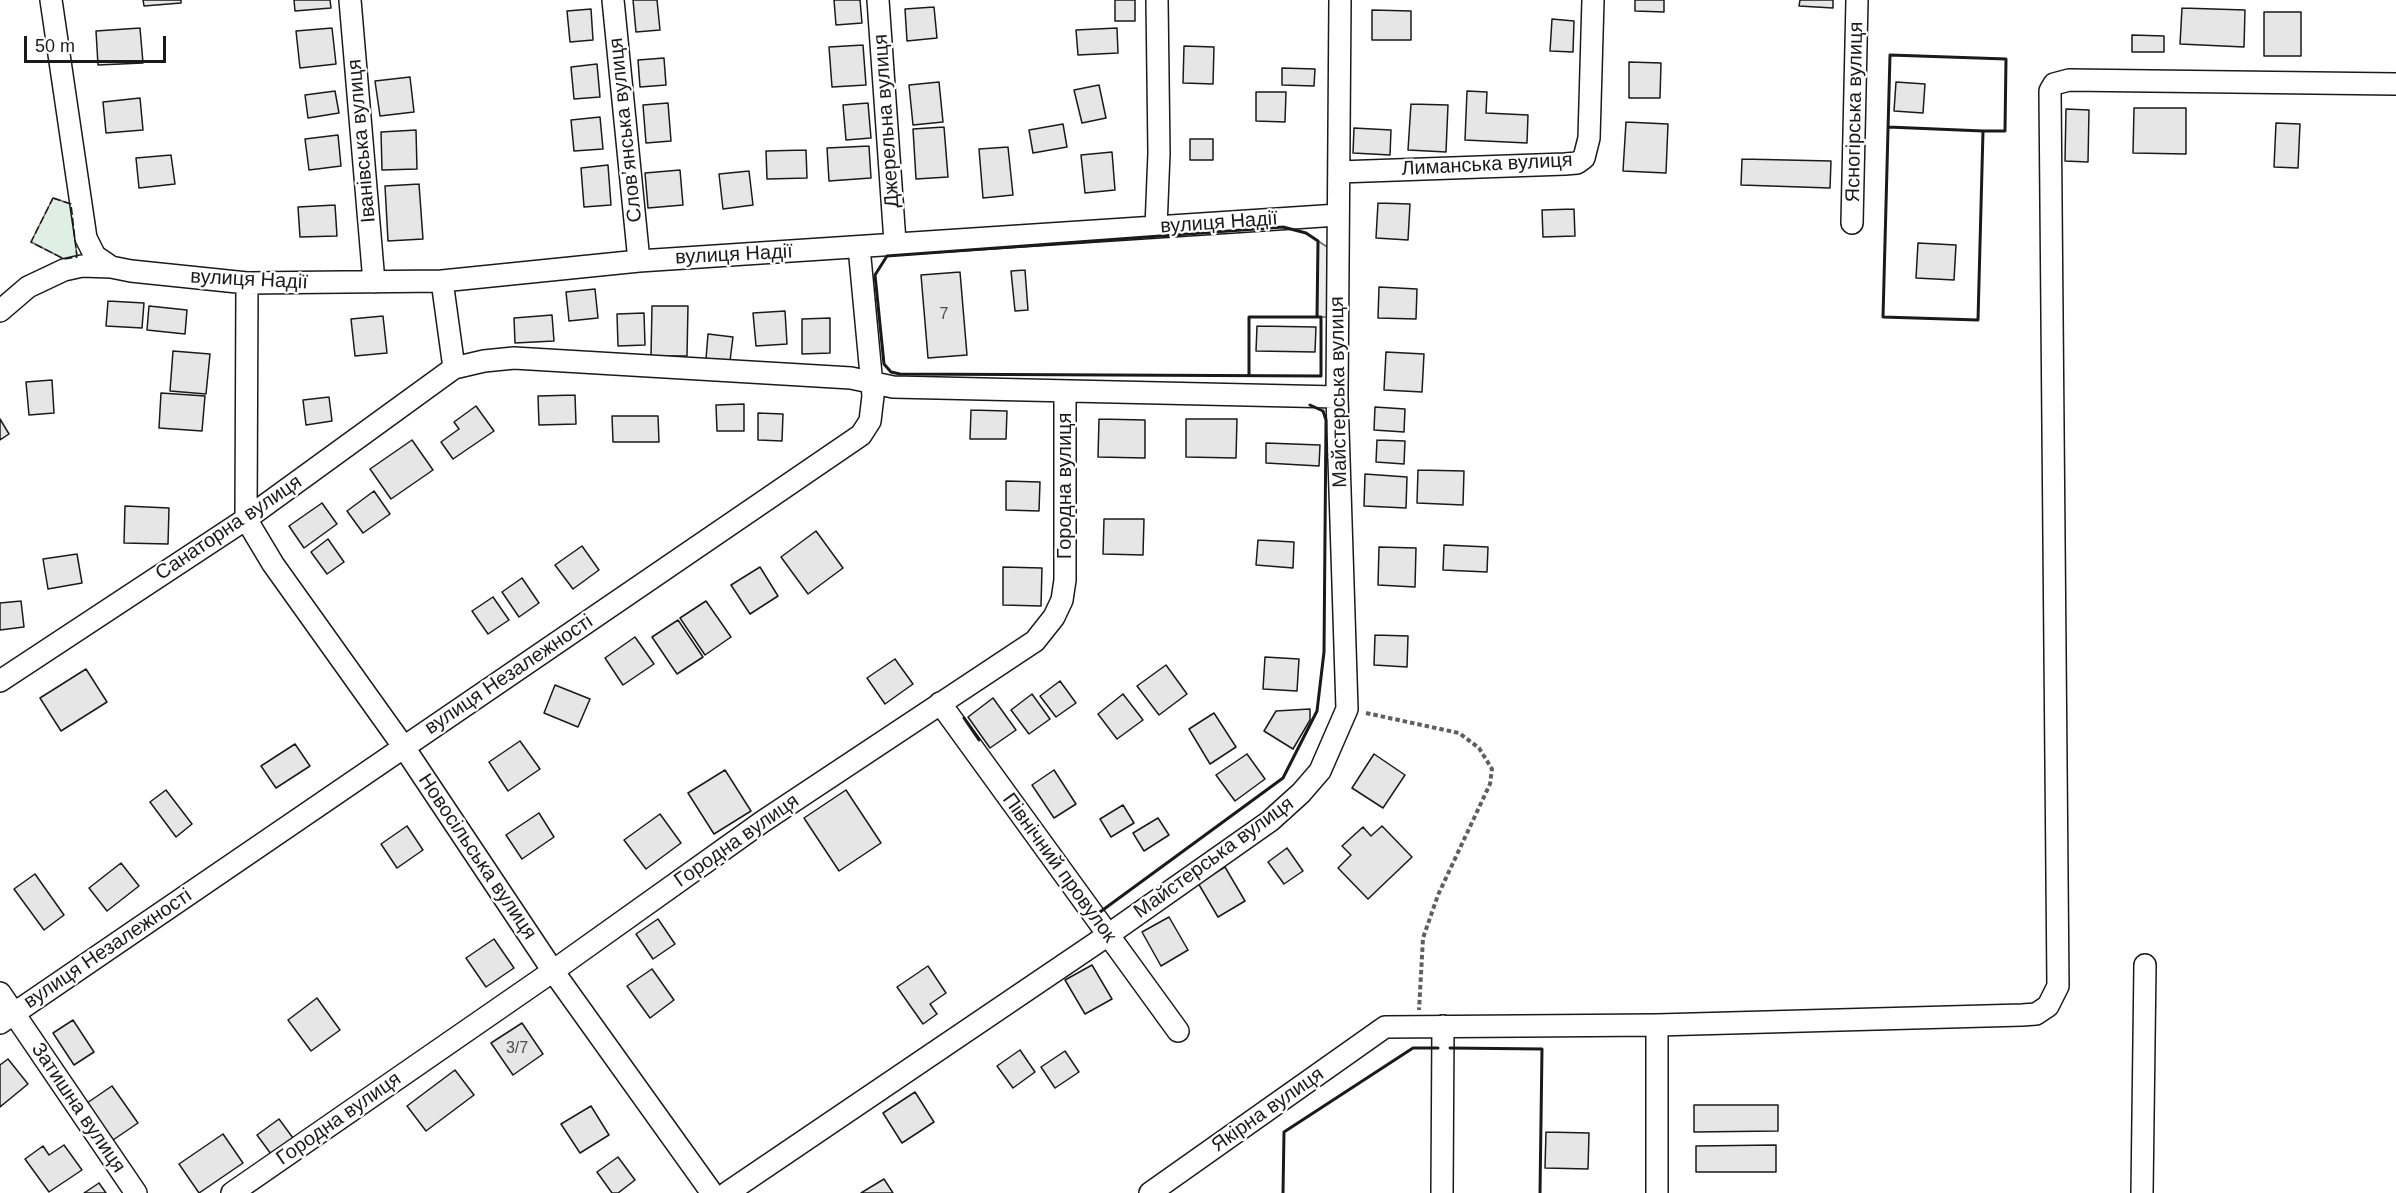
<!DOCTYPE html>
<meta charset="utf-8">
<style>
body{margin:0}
#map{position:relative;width:2396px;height:1193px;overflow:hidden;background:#fff;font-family:Arial,sans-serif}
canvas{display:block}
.scale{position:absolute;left:24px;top:36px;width:142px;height:27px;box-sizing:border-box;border:3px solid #1a1a1a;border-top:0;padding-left:8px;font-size:18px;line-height:21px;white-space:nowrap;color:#1a1a1a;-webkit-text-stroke:4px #fff;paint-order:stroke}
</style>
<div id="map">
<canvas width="2396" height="1193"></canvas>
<div class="scale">50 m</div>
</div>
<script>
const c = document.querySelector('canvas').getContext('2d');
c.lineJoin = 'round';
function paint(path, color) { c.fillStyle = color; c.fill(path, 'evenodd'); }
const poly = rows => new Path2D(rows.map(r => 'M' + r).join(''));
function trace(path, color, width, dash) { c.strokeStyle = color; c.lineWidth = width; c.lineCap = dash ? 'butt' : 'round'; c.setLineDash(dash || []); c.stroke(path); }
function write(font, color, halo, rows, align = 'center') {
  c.font = font + ' Arial,sans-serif'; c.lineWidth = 4.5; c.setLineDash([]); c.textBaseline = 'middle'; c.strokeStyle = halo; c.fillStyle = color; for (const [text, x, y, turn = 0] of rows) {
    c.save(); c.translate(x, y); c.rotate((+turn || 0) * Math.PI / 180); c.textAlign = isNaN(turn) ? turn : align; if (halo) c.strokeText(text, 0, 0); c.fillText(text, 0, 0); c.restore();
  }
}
const green = poly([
 [53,198,71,204,77,257,64,259,31,242,53,198]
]);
paint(green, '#e0efe3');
trace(green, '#6a6a6a', 1.5);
const parking = poly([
 [1318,241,1332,250,1331,317,1317,317,1318,241]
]);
paint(parking, '#ededed');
trace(parking, '#6a6a6a', 1.5);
const building = poly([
 [143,0,181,0,181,3,144,6,143,0],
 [294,0,330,0,331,8,295,11,294,0],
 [633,0,657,0,660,30,636,32,633,0],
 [834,0,860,0,862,23,836,25,834,0],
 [1115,0,1135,0,1135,21,1115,21,1115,0],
 [1635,0,1664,0,1664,12,1635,11,1635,0],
 [1800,0,1833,0,1833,8,1799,6,1800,0],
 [934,7,937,38,907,41,905,9,934,7],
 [2182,8,2245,10,2244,47,2180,44,2182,8],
 [591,9,593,40,570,42,567,11,591,9],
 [1372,10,1411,11,1411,40,1372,40,1372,10],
 [2264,12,2301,12,2301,56,2264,56,2264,12],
 [1552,19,1574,21,1573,52,1550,51,1552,19],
 [140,28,143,63,98,65,96,31,140,28],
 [332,28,336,64,300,68,296,31,332,28],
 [1117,28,1118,53,1078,55,1076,30,1117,28],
 [2132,35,2164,36,2164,52,2132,52,2132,35],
 [863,45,866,85,832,87,829,47,863,45],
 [1184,46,1214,47,1213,84,1183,83,1184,46],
 [664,58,666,85,640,87,638,60,664,58],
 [1629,62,1661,63,1660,98,1629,98,1629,62],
 [597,64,600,97,574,99,571,67,597,64],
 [1282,68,1315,69,1314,86,1282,85,1282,68],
 [410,77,414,112,380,116,375,81,410,77],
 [939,82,943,122,913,125,909,85,939,82],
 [1896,82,1925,84,1923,113,1894,111,1896,82],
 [1099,85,1106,118,1082,123,1074,90,1099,85],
 [335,91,339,113,308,118,305,95,335,91],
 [1467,91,1487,92,1486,113,1528,115,1527,143,1465,140,1467,91],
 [1256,92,1286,92,1285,122,1256,121,1256,92],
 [140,98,143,130,106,133,103,102,140,98],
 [668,103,671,141,646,143,643,105,668,103],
 [868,103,871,138,846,140,843,105,868,103],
 [1411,104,1448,105,1446,152,1408,150,1411,104],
 [2134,108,2186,108,2186,154,2133,153,2134,108],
 [2066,109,2089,110,2088,162,2065,161,2066,109],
 [600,117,603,149,574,151,571,120,600,117],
 [1626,122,1668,124,1666,173,1623,171,1626,122],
 [2276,123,2300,124,2298,168,2274,167,2276,123],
 [1063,124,1067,147,1033,153,1029,130,1063,124],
 [944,127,948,177,916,179,913,129,944,127],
 [1354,128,1391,130,1390,155,1353,153,1354,128],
 [416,130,417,169,382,170,381,132,416,130],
 [338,135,341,166,309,170,305,139,338,135],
 [1190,139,1213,139,1213,160,1190,160,1190,139],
 [869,146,871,178,829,181,827,148,869,146],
 [1008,147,1013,195,983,198,979,149,1008,147],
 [806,150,807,178,767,179,766,151,806,150],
 [1112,152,1115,190,1085,193,1081,155,1112,152],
 [171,155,175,184,139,188,136,158,171,155],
 [1742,159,1831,161,1830,188,1741,185,1742,159],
 [608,165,611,205,584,207,581,168,608,165],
 [680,170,683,205,648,208,645,173,680,170],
 [749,171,753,205,723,209,719,174,749,171],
 [419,184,423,239,388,241,385,186,419,184],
 [1378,203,1410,204,1408,240,1376,238,1378,203],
 [335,205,337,236,300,237,298,207,335,205],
 [1574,209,1575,236,1543,237,1542,210,1574,209],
 [1918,243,1956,245,1954,280,1916,278,1918,243],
 [1025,270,1028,310,1015,311,1011,271,1025,270],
 [960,272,967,355,928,358,921,275,960,272],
 [1379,287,1417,289,1416,319,1378,318,1379,287],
 [595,289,598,318,569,321,566,292,595,289],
 [108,301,144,303,142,328,106,326,108,301],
 [149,306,187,310,185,334,147,330,149,306],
 [652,306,688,306,687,356,651,356,652,306],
 [785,311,787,344,756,346,753,313,785,311],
 [644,313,645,345,618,346,617,314,644,313],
 [552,315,554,341,515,343,514,318,552,315],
 [383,316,387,353,355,356,351,319,383,316],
 [830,318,830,353,802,354,802,319,830,318],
 [1257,326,1316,327,1315,352,1256,351,1257,326],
 [708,334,733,337,730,361,706,359,708,334],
 [173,351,210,354,206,394,170,391,173,351],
 [1386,352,1424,354,1422,392,1384,390,1386,352],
 [52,380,54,413,29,415,26,382,52,380],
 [161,393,205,396,202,431,159,428,161,393],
 [575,395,576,424,539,425,538,396,575,395],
 [329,397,332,421,306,425,303,400,329,397],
 [744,404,744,431,717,431,716,405,744,404],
 [476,406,494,431,453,459,441,442,459,429,454,422,476,406],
 [1375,407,1405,409,1404,432,1374,430,1375,407],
 [971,410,1007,411,1006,439,970,439,971,410],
 [758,413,783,414,782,441,758,440,758,413],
 [612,416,658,416,659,442,613,442,612,416],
 [0,419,9,434,0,440,0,419],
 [1099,419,1145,420,1145,458,1098,457,1099,419],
 [1186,419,1237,419,1236,458,1186,457,1186,419],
 [412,440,433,470,391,499,370,469,412,440],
 [1377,440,1405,441,1404,464,1376,462,1377,440],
 [1266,443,1320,445,1319,466,1266,463,1266,443],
 [1418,470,1464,471,1463,505,1417,503,1418,470],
 [1365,474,1407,477,1406,508,1364,506,1365,474],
 [1006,481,1040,482,1039,511,1006,510,1006,481],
 [374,491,390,514,363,533,347,511,374,491],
 [322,503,337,524,304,548,289,526,322,503],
 [125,506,169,508,168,544,124,543,125,506],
 [1104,519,1144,519,1143,555,1103,554,1104,519],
 [816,531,843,568,808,594,781,557,816,531],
 [328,539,344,562,327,574,311,552,328,539],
 [1258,540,1294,542,1293,568,1256,565,1258,540],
 [1444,545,1488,547,1487,572,1443,570,1444,545],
 [582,546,599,570,573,589,555,565,582,546],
 [1379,547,1416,548,1415,587,1378,585,1379,547],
 [77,554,82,583,48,589,43,559,77,554],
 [760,567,778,596,750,614,731,585,760,567],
 [1003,567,1042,568,1041,606,1003,605,1003,567],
 [522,578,539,603,519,617,502,592,522,578],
 [493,597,509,620,488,634,472,611,493,597],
 [21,601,24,627,0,630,0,603,21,601],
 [706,601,731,637,705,655,680,618,706,601],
 [678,620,703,657,677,674,652,637,678,620],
 [1375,635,1408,636,1407,667,1374,665,1375,635],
 [635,637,654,664,623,685,605,658,635,637],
 [1265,657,1299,659,1297,691,1263,689,1265,657],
 [895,659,913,684,885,704,867,678,895,659],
 [1166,665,1187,694,1159,715,1137,686,1166,665],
 [86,669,107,702,61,731,40,698,86,669],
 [1060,681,1076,703,1056,717,1040,696,1060,681],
 [555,685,590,699,578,727,544,713,555,685],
 [1032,694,1050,719,1029,734,1011,710,1032,694],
 [1123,694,1143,720,1117,739,1098,714,1123,694],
 [993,698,1016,730,990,748,968,717,993,698],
 [1310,709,1310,720,1293,749,1264,731,1276,711,1310,709],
 [1214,713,1236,747,1210,764,1189,729,1214,713],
 [520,741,540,769,508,791,489,762,520,741],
 [295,744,310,766,276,788,261,766,295,744],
 [1247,754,1265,779,1235,801,1216,775,1247,754],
 [1374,754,1405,775,1383,808,1352,788,1374,754],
 [725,770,751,811,714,834,688,793,725,770],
 [1054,770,1076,804,1054,818,1032,785,1054,770],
 [166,790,192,824,176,837,150,802,166,790],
 [846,790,881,843,839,871,804,818,846,790],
 [1123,805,1134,823,1111,837,1100,819,1123,805],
 [539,813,554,837,522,859,506,835,539,813],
 [660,814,681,843,646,869,624,840,660,814],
 [1158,818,1169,835,1144,851,1133,833,1158,818],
 [407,826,423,850,397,868,381,844,407,826],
 [1382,826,1412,857,1368,899,1338,868,1351,855,1342,846,1363,827,1371,836,1382,826],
 [1287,848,1303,871,1284,884,1268,862,1287,848],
 [121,863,139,886,107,911,89,888,121,863],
 [1225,867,1245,901,1218,917,1198,883,1225,867],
 [35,874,64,915,44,930,14,889,35,874],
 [1169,917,1188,950,1161,966,1142,932,1169,917],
 [658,919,675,944,653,959,636,934,658,919],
 [494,939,514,968,486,987,466,958,494,939],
 [1092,965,1112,999,1085,1014,1065,980,1092,965],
 [928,966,946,993,930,1004,937,1014,923,1024,897,987,928,966],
 [652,969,674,1000,650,1018,627,986,652,969],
 [317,998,340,1030,311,1051,288,1020,317,998],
 [73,1020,94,1052,74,1065,53,1033,73,1020],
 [522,1023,543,1054,513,1075,491,1043,522,1023],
 [1020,1050,1035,1072,1013,1088,997,1066,1020,1050],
 [1065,1051,1079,1072,1055,1088,1041,1067,1065,1051],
 [8,1059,28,1084,0,1107,0,1065,8,1059],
 [455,1070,474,1095,426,1131,407,1106,455,1070],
 [112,1086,138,1123,113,1140,87,1103,112,1086],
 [915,1092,934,1122,902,1143,883,1113,915,1092],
 [1694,1105,1778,1105,1778,1131,1694,1132,1694,1105],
 [591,1106,609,1135,580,1153,561,1124,591,1106],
 [279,1119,293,1138,271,1154,257,1135,279,1119],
 [1546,1132,1589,1133,1588,1169,1545,1168,1546,1132],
 [223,1134,243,1163,199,1193,179,1164,223,1134],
 [64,1145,82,1170,49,1192,25,1159,43,1146,49,1155,64,1145],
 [1776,1145,1776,1172,1696,1172,1696,1146,1776,1145],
 [618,1157,635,1180,618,1193,612,1193,597,1172,618,1157],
 [884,1179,893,1193,861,1193,884,1179],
 [99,1183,106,1193,84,1193,99,1183]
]);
paint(building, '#e6e6e6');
trace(building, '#1a1a1a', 1.5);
const minor = poly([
 [51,0,86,238,95,256,111,267,131,271,247,283,442,281,639,261,1338,215],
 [350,0,374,282],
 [613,0,639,261],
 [878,0,895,242],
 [1339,172,1565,164,1577,163,1584,158,1589,138,1593,0],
 [1852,223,1857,0],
 [1156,227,1159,153,1157,0],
 [442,281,454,368],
 [247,283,246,519,273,564,403,746,553,971,712,1193],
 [0,311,28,287,64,270,82,266,111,267],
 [0,681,246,519,454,368,484,361,514,358,851,378,893,387,1337,397],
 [940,703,1178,1031],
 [0,993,136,1193],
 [0,1023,861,435,870,421,873,396,859,247],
 [1657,1025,1657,1193],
 [232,1193,553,971,762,822,1035,641,1054,617,1062,600,1065,580,1065,392],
 [727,1193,1108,935,1270,821,1301,793,1320,771,1347,709,1337,397,1340,0],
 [1150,1193,1385,1027,1657,1025,2022,1015,2036,1014,2048,1006,2058,986,2050,91,2054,84,2069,80,2396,84],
 [1442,1193,1443,1026],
 [2142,1193,2145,965]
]);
trace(minor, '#1a1a1a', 24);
trace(poly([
 [1366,713,1459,733,1479,748,1492,769,1490,784,1438,895,1423,938,1419,1010]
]), '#5f5f5f', 4, [4.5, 3]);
trace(minor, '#fff', 21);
trace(poly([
 [53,198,71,204,77,257,64,259,31,242,53,198]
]), '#1a1a1a', 1.5, [8, 3]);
trace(poly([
 [1890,55,2006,59,2005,131,1983,131,1978,320,1883,317,1890,55],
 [1888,127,1983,131],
 [1283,227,1306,233,1318,241,1317,317,1321,317,1321,376,900,374,891,372,884,364,875,275,887,256,1283,227],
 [1249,375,1249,317,1317,317],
 [964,718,979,740],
 [1100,912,1283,778,1317,711,1324,652,1326,420,1323,411,1310,405],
 [1450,1048,1542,1049,1540,1193],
 [1283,1193,1284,1132,1413,1048,1438,1048]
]), '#1a1a1a', 3);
write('16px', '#4d4d4d', null, [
 ["7",944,315],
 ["3/7",517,1049]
]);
write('20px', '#1a1a1a', '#fff', [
 ["Ясногірська вулиця",1855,112,-89],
 ["Джерельна вулиця",887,121,-94],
 ["Словʼянська вулиця",626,130,-96],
 ["Іванівська вулиця",362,141,-95],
 ["Лиманська вулиця",1487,165,-3],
 ["вулиця Надії",1219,223,-4],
 ["вулиця Надії",734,255,-3],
 ["вулиця Надії",249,280,3],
 ["Майстерська вулиця",1339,392,-91],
 ["Городна вулиця",1065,486,-90],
 ["Санаторна вулиця",229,528,-34],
 ["вулиця Незалежності",509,675,-34],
 ["Городна вулиця",737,841,-35],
 ["Новосільська вулиця",477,857,56],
 ["Майстерська вулиця",1214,858,-36],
 ["Північний провулок",1059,868,54],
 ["вулиця Незалежності",108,949,-34],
 ["Затишна вулиця",78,1108,56],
 ["Якірна вулиця",1268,1110,-35],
 ["Городна вулиця",339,1119,-35]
]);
</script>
